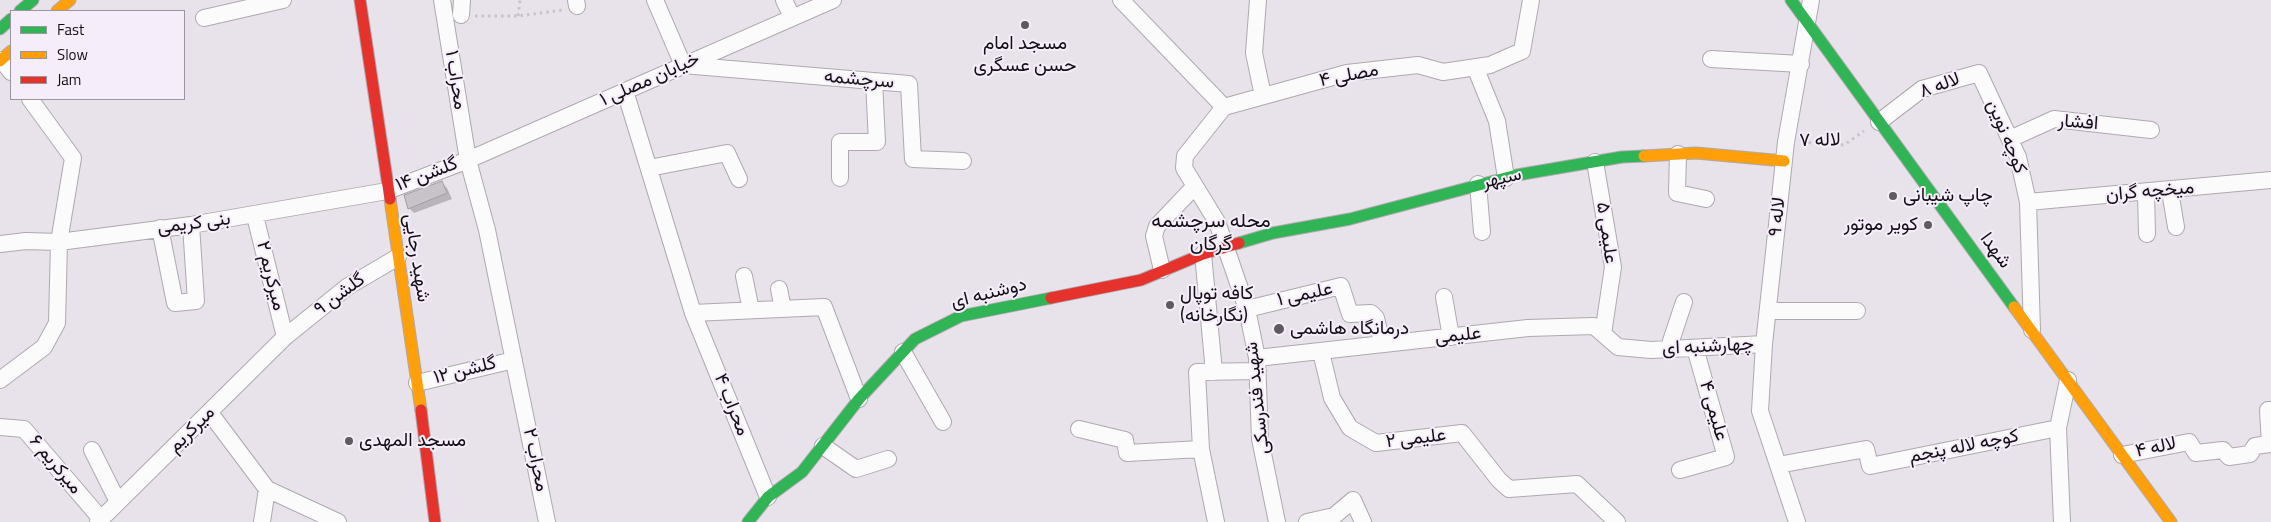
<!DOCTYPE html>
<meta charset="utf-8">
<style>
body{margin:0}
#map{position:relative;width:2271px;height:522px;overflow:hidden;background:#e8e2ea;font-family:"Titillium Web",sans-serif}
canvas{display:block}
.legend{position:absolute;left:10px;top:10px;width:175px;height:90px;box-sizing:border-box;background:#f6edfb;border:1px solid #9b959f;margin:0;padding:6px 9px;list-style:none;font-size:15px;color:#131015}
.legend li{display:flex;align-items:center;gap:10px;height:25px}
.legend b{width:25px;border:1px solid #9b959f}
</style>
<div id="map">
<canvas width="2271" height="522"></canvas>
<ul class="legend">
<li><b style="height:6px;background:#30b455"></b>Fast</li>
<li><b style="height:6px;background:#ff9f0a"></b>Slow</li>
<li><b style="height:6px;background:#e5322d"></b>Jam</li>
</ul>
</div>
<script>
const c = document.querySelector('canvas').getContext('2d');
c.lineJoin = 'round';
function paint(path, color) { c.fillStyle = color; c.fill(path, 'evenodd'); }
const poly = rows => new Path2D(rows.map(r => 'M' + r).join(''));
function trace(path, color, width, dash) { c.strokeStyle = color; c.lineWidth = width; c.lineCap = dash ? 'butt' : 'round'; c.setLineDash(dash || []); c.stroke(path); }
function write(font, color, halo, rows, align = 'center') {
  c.font = font + ' "Titillium Web",Vazirmatn,sans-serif'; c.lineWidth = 4; c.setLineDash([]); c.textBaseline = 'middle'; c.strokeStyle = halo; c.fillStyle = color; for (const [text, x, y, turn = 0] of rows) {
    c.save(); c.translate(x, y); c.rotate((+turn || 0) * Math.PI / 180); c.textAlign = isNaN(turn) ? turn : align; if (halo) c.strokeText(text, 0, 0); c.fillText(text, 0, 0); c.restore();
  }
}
paint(poly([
 [441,182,447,188,452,199,414,213,409,208]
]), '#0003');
const building = poly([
 [442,181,447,193,408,209,404,195,442,181]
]);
paint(building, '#c8c3c9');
trace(building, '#a19da3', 1);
const street = poly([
 [442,0,468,160,487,230,547,522],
 [576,0,577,6],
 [655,0,683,65,909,84,913,159,963,161],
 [784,0,792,17],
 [1121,0,1224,107],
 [1258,0,1254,53,1263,96],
 [461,15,462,0],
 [204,18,283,0],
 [1711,59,1801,64],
 [2,60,11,72],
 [1475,67,1497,121,1506,178],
 [625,91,693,313,768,497],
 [1224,107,1185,156,1184,168,1217,222,1247,309,1257,358,1260,439,1277,522],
 [1224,107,1347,73,1418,65,1443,72,1490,65,1522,51,1531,0],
 [1879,122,1922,89,1979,73,2018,157,2028,202,2032,330],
 [2010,139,2054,119,2151,130],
 [1678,154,1677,193,1706,199],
 [1595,162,1613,267,1603,334],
 [649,168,727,153,739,179],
 [840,178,840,142,877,142,874,81],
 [1478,184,1482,232],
 [2170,191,2176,227],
 [2146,193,2147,234],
 [2028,202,2271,180],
 [255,216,285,337],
 [160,228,175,303,196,301,191,225],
 [0,244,26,241,59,242,191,225,387,191,468,160,833,0],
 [1203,254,1214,372],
 [1162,270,1154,236,1157,226,1195,186],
 [744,276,751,310],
 [779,289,783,309],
 [1444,297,1451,337],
 [1247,309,1341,286,1350,314,1371,313,1376,318,1382,343],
 [1768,311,1857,311],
 [693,313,824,307,859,399],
 [1668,350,1684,302],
 [903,352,943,422],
 [1321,352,1332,398,1350,428,1376,443,1462,433,1499,480,1509,489,1577,484,1617,522],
 [1257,358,1528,328,1594,326,1618,347,1651,350,1764,344],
 [0,380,44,347,57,323,59,242,73,158,30,99],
 [417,383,514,360],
 [210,413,267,489,338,522],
 [0,427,24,429,101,519],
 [1079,429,1125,440,1127,453,1201,449],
 [823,446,856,469,888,459],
 [92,450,118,502],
 [2122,455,2189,442,2196,453,2223,450,2229,457,2250,454,2255,446,2270,444,2268,410,2271,410],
 [1778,465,1866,449,1870,466,2058,428],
 [1680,470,1726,457,1695,348],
 [98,522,285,337,347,287,398,257],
 [262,522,267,489],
 [1216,522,1201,449,1197,372,1258,371],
 [1307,522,1334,516,1353,500,1363,522],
 [1797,522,1760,411,1764,344,1786,142,1811,0],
 [2062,522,2058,428,2068,380]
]);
const fast = poly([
 [1791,0,2014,307],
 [20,11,33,0],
 [0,29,11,19],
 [1239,243,1273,233,1350,219,1517,175,1622,157,1644,156],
 [748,522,768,497,802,472,859,399,915,339,961,316,1051,298]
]);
const slow = poly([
 [57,11,70,0],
 [0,61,11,51],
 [1644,156,1696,153,1784,161],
 [390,199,421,410],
 [2014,307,2171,522]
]);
const jam = poly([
 [360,0,390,199],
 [1051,298,1141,280,1203,254,1239,243],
 [421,410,435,522]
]);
trace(street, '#aea9b0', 18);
trace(fast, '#aea9b0', 13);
trace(slow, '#aea9b0', 13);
trace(jam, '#aea9b0', 13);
trace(poly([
 [475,16,518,16,563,10],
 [518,16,520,0],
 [1802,142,1844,145,1864,131]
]), '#c6c4c6', 3, [2.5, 4]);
trace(street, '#fcfbfc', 16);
trace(fast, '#30b455', 11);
trace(slow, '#ff9f0a', 11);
trace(jam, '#e5322d', 11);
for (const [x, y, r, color] of [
 [1025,25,5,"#5e5a60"],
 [1893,196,5,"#5e5a60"],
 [1928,225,5,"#5e5a60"],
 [1170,305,5,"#5e5a60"],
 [1279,329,6,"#5e5a60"],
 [349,441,5,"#5e5a60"]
]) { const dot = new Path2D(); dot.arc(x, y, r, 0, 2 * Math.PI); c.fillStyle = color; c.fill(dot); trace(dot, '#f6edfb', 2); }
write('19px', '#131015', '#f6edfb', [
 ["مسجد امام",1025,44,"center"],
 ["حسن عسگری",1025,66,"center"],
 ["چاپ شیبانی",1903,196],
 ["کویر موتور",1918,225,"right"],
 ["کافه توپال",1180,294],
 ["(نگارخانه)",1180,316],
 ["درمانگاه هاشمی",1290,329],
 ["مسجد المهدی",359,441]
], 'left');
write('19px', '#131015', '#f6edfb', [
 ["۴ مصلی",1349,76,-11],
 ["۱ محراب",455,80,81],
 ["خیابان مصلی ۱",650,80,-24],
 ["سرچشمه",859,80,5],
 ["۸ لاله",1940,86,-20],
 ["افشار",2078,123,4],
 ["کوچه نوین",2006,137,68],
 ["۷ لاله",1820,141,-1],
 ["گلشن ۱۴",427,175,-21],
 ["سپهر",1502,179,-13],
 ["میخچه گران",2150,192,-5],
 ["۹ لاله",1778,217,-84],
 ["بنی کریمی",194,224,-7],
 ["۵ علیمی",1606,233,82],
 ["شهدا",1995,251,54],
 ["شهید رجایی",416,258,81],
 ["۲ میرکریم",270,276,76],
 ["دوشنبه ای",989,294,-14],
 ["۹ گلشن",340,295,-36],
 ["۱ علیمی",1305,295,-12],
 ["علیمی",1458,336,-6],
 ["چهارشنبه ای",1708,347,-3],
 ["۱۲ گلشن",465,371,-14],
 ["شهید فندرسکی",1258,398,-96],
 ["۴ محراب",731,405,68],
 ["۴ علیمی",1713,411,74],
 ["میرکریم",192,430,-45],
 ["۲ علیمی",1416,439,-7],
 ["کوچه لاله پنجم",1964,447,-11],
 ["لاله ۴",2156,448,-12],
 ["۲ محراب",535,460,78],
 ["میرکریم ۶",55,465,50]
]);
write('20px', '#131015', '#f6edfb', [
 ["محله سرچشمه",1211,222],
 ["گرگان",1211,245]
]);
</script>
